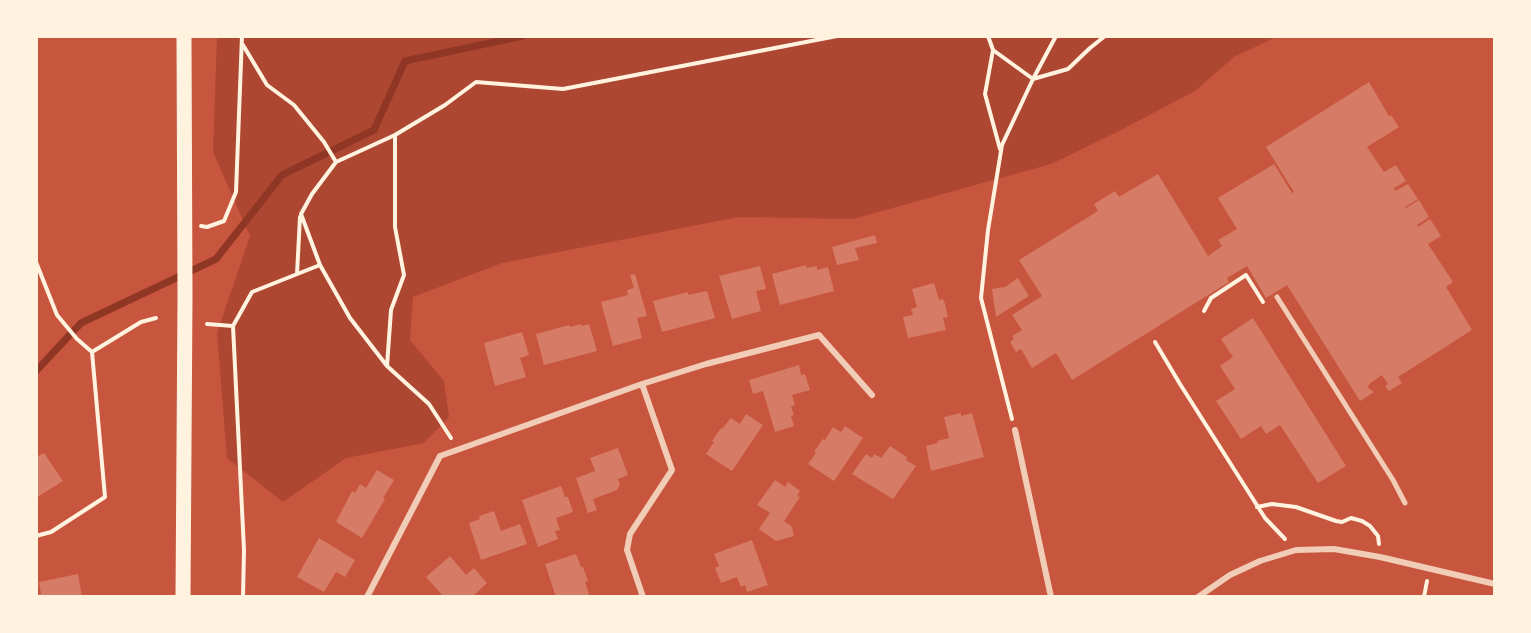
<!DOCTYPE html>
<style>
body{margin:0}
#map{position:relative;width:1531px;height:633px;overflow:hidden;background:#c8553d;font-family:Manrope,sans-serif}
canvas{display:block}
.frame{position:absolute;inset:0;border:38px solid #fff3e0;pointer-events:none}
</style>
<div id="map">
<canvas width="1531" height="633"></canvas>
<div class="frame"></div>
</div>
<script>
const c = document.querySelector('canvas').getContext('2d');
c.lineJoin = 'round';
function paint(path, color) { c.fillStyle = color; c.fill(path, 'evenodd'); }
const poly = rows => new Path2D(rows.map(r => 'M' + r).join(''));
function trace(path, color, width, dash) { c.strokeStyle = color; c.lineWidth = width; c.lineCap = dash ? 'butt' : 'round'; c.setLineDash(dash || []); c.stroke(path); }
paint(poly([
 [217,36,1278,36,1234,57,1195,91,1115,133,1051,164,853,219,739,217,502,263,413,297,410,340,444,381,449,417,424,443,346,458,283,502,227,458,217,333,250,236,213,152]
]), '#ae4732');
trace(poly([
 [36,371,81,323,216,259,282,175,374,130,405,61,523,36]
]), '#8f3625', 7);
paint(poly([
 [1369,82,1389,116,1391,115,1399,127,1367,147,1384,172,1396,165,1406,181,1394,188,1395,191,1408,184,1418,199,1405,207,1406,208,1419,200,1429,217,1417,225,1418,227,1430,219,1441,236,1428,244,1453,282,1446,287,1472,330,1398,377,1402,383,1389,391,1385,386,1388,384,1382,375,1369,384,1368,388,1374,392,1360,401,1287,285,1266,298,1247,266,1227,278,1229,282,1072,380,1056,353,1032,368,1021,349,1016,352,1010,342,1014,339,1012,336,1022,330,1012,315,1042,296,1019,260,1098,211,1094,204,1115,191,1119,197,1158,174,1208,256,1222,246,1218,240,1237,229,1218,198,1274,164,1292,193,1294,192,1266,147],
 [875,235,877,243,855,248,859,260,837,265,832,247],
 [806,265,806,268,817,266,817,270,828,267,834,291,780,305,772,274],
 [760,266,766,289,756,291,761,311,732,319,719,276],
 [635,274,647,316,637,318,642,338,613,346,601,302,628,295,627,290,634,288,630,275],
 [1018,278,1029,296,996,317,992,289,1005,287],
 [934,283,939,300,943,299,945,304,948,317,943,318,946,330,908,338,903,317,913,315,911,309,917,307,912,289],
 [707,291,715,318,662,332,653,301,688,292,688,295],
 [1253,318,1346,466,1318,483,1280,425,1266,434,1261,426,1241,439,1216,401,1235,389,1220,366,1233,357,1221,339],
 [581,324,581,326,589,324,597,351,544,365,536,334,569,325,570,327],
 [522,332,529,355,520,358,526,377,495,386,484,343],
 [799,365,801,375,805,374,810,390,792,395,795,405,791,407,794,415,791,416,794,426,775,432,763,391,753,394,749,380],
 [961,413,961,416,972,413,984,457,931,471,926,446,938,443,937,441,949,438,944,417],
 [746,414,763,425,732,471,706,454,714,442,712,441,721,428,722,429,731,418,740,424],
 [845,426,863,438,834,481,808,464,816,453,814,452,823,439,825,440,833,427,841,432],
 [890,446,907,457,906,460,916,466,893,499,852,474,866,454,872,458,874,454,881,458],
 [618,448,628,475,618,479,620,485,617,490,593,499,597,510,588,513,576,478,595,471,590,458],
 [44,453,63,481,36,498,36,456,38,456],
 [377,470,394,480,383,498,385,499,362,538,336,522,352,491,355,493,360,484,366,488],
 [775,480,785,487,788,482,800,491,797,496,800,497,784,521,792,527,794,536,776,541,759,529,770,513,757,505],
 [561,486,565,497,568,497,573,512,556,518,560,530,555,531,558,539,538,547,522,500],
 [494,511,501,531,520,524,527,544,481,560,469,523,480,519,479,516],
 [319,538,355,560,345,577,336,572,324,592,297,577],
 [752,540,768,585,747,592,745,585,741,587,737,577,721,583,715,568,719,566,714,554],
 [576,554,581,567,583,567,588,581,585,582,590,597,556,597,545,564],
 [450,556,466,575,474,568,487,583,472,597,444,597,426,577],
 [78,574,82,597,36,597,36,595,41,594,39,582]
]), '#d67c66');
trace(poly([
 [988,36,993,50,1033,79,1068,69,1090,48,1105,36],
 [243,45,267,85,294,105,324,142,336,162],
 [993,50,985,94,1000,149],
 [395,135,336,162,312,194,301,214,320,265,350,318,387,366,429,404,451,438],
 [201,226,207,227,224,221,236,192,242,36],
 [36,262,57,315,77,339,92,352],
 [297,274,300,217],
 [1204,311,1211,298,1246,275,1263,302],
 [207,324,233,326],
 [1155,342,1180,384,1265,518,1285,539],
 [387,366,391,310,404,275,395,227,395,135,445,105,476,82,563,89,837,36],
 [1012,419,981,298,988,230,1002,145,1033,79,1056,36],
 [1257,507,1272,504,1296,507,1336,521,1342,522,1351,518,1362,521,1370,526,1378,536,1379,544],
 [36,536,51,532,105,497,92,352,141,322,156,318],
 [243,597,244,550,233,326,252,292,320,265],
 [1424,597,1427,581]
]), '#fff3e0', 4);
trace(poly([
 [1277,297,1393,480,1405,503]
]), '#f1ccb7', 5);
trace(poly([
 [1015,430,1051,597],
 [367,597,440,456,642,384],
 [643,597,627,550,630,534,672,470,642,384,706,364,819,335,872,395],
 [1198,597,1230,575,1260,561,1296,550,1334,549,1380,557,1495,584]
]), '#f1ccb7', 6);
trace(poly([
 [183,597,185,297,184,36]
]), '#fff3e0', 15);
</script>
